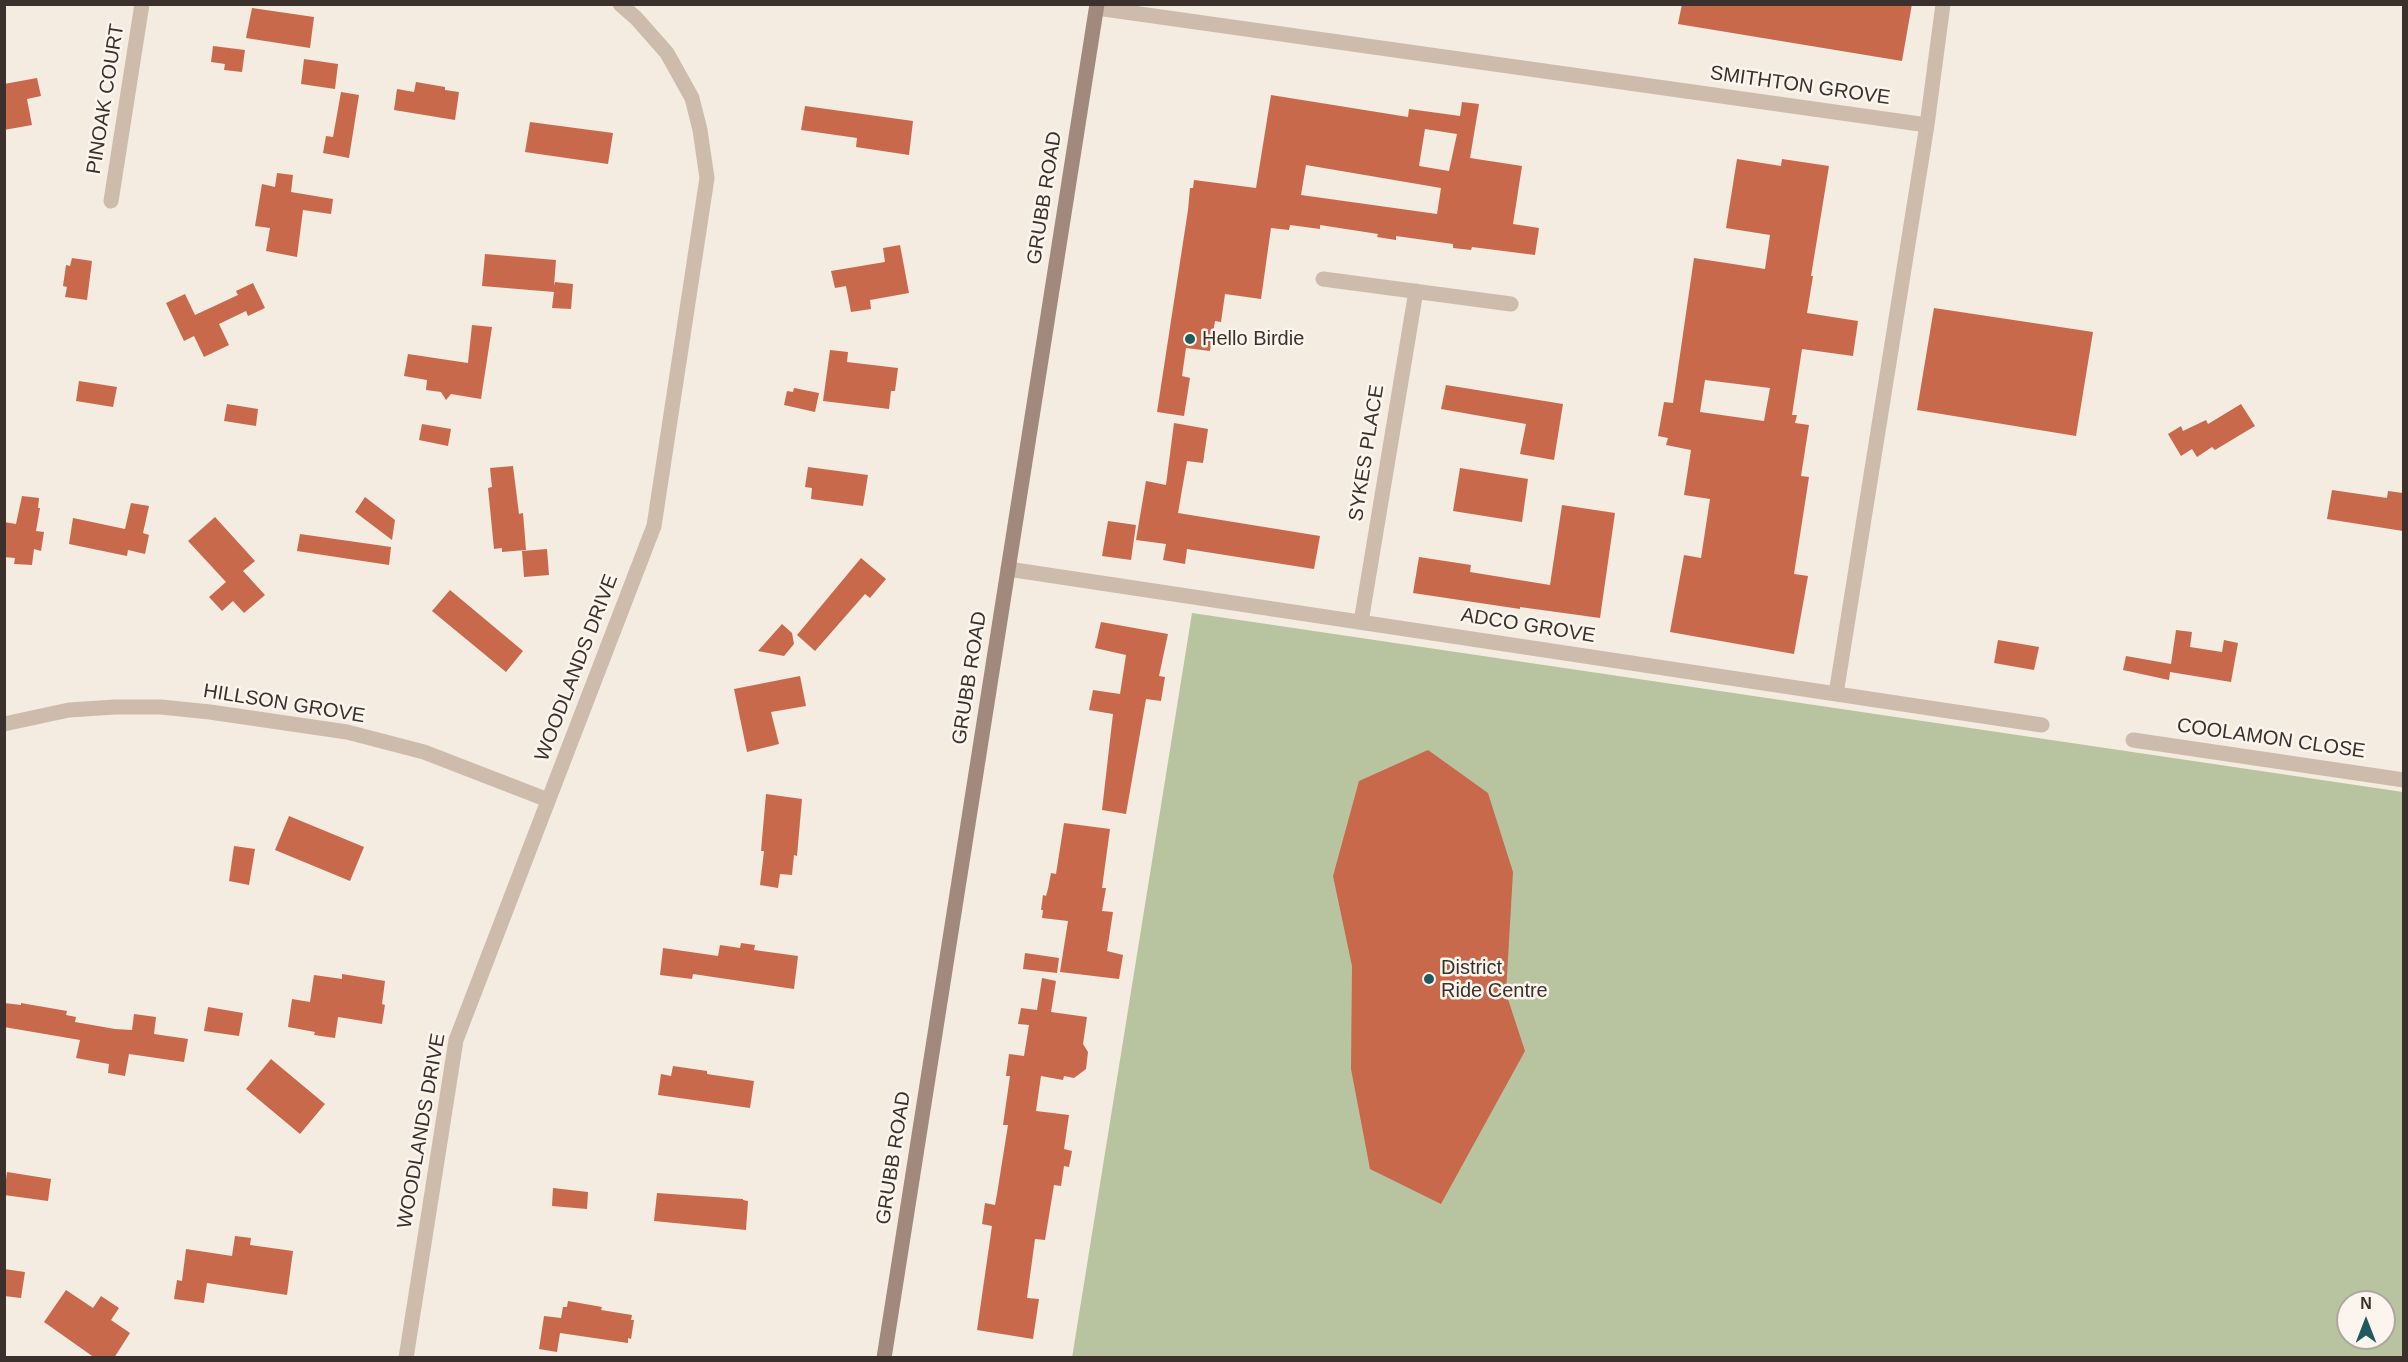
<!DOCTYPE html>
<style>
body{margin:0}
#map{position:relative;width:2408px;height:1362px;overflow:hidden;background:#f4ebe1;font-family:Helvetica,sans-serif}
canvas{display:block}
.frame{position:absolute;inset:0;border:6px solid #3b302b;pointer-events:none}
.north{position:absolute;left:2336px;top:1290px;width:60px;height:60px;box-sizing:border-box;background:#fbf5ee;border:2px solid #aea6a0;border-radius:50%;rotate:0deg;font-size:16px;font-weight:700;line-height:24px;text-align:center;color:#3b302b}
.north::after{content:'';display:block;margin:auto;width:21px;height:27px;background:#1f5a5e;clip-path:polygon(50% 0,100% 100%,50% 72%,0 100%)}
</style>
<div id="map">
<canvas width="2408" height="1362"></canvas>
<div class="frame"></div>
<div class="north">N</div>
</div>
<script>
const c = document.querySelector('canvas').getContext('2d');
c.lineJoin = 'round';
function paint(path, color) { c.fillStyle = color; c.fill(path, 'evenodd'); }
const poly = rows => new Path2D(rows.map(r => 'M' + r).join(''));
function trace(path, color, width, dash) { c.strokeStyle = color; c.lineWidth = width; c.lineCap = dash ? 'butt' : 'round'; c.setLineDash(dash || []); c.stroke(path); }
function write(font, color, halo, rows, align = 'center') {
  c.font = font + ' Helvetica,sans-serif'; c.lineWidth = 5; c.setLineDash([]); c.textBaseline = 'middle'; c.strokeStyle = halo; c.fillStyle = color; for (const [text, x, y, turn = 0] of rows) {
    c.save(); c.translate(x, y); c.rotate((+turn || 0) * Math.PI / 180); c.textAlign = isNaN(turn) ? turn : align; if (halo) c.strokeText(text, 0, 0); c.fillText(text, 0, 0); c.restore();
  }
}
paint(poly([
 [1192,613,2403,792,2403,1357,1072,1358],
 [2348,1302,2384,1302,2384,1338,2348,1338]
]), '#b8c4a0');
paint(poly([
 [1682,4,1912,4,1902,61,1678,24],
 [252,8,314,17,310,48,246,38],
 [213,46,245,50,242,72,224,70,225,64,211,62],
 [304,59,338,64,335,89,301,84],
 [37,78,41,96,27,99,32,125,4,130,4,84],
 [416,82,445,87,445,90,459,92,455,120,394,110,397,89,414,92],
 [341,92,359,95,349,158,323,153,326,136,333,137],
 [1271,95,1408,117,1409,109,1460,116,1462,102,1479,104,1470,158,1522,166,1513,224,1539,228,1535,255,1472,247,1471,250,1453,248,1453,244,1396,236,1396,240,1377,237,1378,234,1320,225,1320,229,1290,225,1289,230,1271,228,1261,299,1225,294,1221,322,1215,321,1210,351,1186,348,1182,376,1190,378,1184,416,1157,412,1188,210,1190,188,1193,188,1194,180,1256,188],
 [1425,129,1457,134,1449,171,1419,166],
 [1306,165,1441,188,1437,214,1301,195],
 [805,106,913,121,909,155,856,147,857,138,801,130],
 [530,122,613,133,608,164,525,152],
 [1737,159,1781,166,1782,159,1829,166,1811,276,1813,276,1807,313,1858,321,1853,356,1802,349,1792,415,1797,415,1795,423,1809,425,1801,476,1809,477,1794,574,1808,576,1794,654,1670,632,1684,555,1701,558,1710,499,1684,495,1691,450,1666,445,1668,438,1658,436,1664,402,1673,403,1694,258,1765,269,1770,235,1726,228],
 [1705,380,1770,388,1764,421,1700,412],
 [277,173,293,175,291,192,333,199,331,214,303,210,297,257,266,251,270,228,255,226,262,184,275,187],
 [900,245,909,293,870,300,871,309,851,312,846,286,835,288,831,271,885,262,883,248],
 [485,254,556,260,554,286,555,282,573,284,571,309,552,308,554,292,482,286],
 [72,258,92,261,87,300,65,297,67,287,63,286,66,265,70,266],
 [253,283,265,308,248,316,246,311,219,324,229,345,204,357,194,336,184,341,166,303,185,294,195,315,238,295,236,291],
 [1934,308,2093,332,2076,436,1917,410],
 [472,325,492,327,481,399,451,394,446,400,441,392,426,390,427,380,404,376,408,354,468,363],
 [830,350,848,352,847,362,898,368,895,391,891,391,889,409,823,401],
 [79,381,117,387,113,407,76,401],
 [1446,385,1563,404,1554,460,1520,454,1526,424,1441,409],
 [794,388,819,393,815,412,784,405,787,391,793,392],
 [227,404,258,409,256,426,224,421],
 [2241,404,2255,426,2215,450,2212,447,2197,457,2192,449,2181,456,2168,434,2181,426,2183,431,2206,420,2208,424],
 [1174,423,1208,429,1203,463,1187,461,1178,513,1320,536,1314,569,1187,549,1185,564,1163,560,1166,544,1136,540,1146,481,1166,485],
 [422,424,451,429,448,446,419,440],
 [513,466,519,514,523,513,526,550,502,552,502,548,494,549,488,488,492,487,490,468],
 [808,467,868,475,863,506,811,499,812,488,805,487],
 [1460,468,1528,479,1522,522,1453,511],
 [2332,490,2387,498,2388,491,2403,493,2403,531,2327,519],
 [22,496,39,498,38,508,40,508,36,531,44,532,41,551,34,549,32,565,14,564,15,558,4,557,4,522,16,524],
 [365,497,395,520,392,540,355,512],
 [131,503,149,506,143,533,149,535,145,554,128,550,127,556,69,544,73,518,125,529],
 [1562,505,1615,513,1600,618,1520,607,1520,609,1413,593,1419,557,1471,565,1470,572,1550,585],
 [215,517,255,561,243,571,265,595,244,613,233,601,222,611,209,597,226,582,188,541],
 [1108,521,1136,525,1131,560,1102,556],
 [300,534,391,547,389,565,297,551],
 [547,549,549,575,524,577,522,551],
 [861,558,886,579,870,598,865,594,815,651,797,635],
 [450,590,523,651,506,672,432,611],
 [1101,622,1168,634,1159,676,1165,677,1161,701,1146,699,1126,814,1102,810,1113,714,1089,710,1093,690,1120,694,1126,655,1095,648],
 [782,624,792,633,794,644,784,656,758,651],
 [2176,630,2192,632,2190,647,2222,652,2224,640,2238,643,2231,682,2170,672,2169,680,2123,670,2126,656,2171,664],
 [1998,640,2039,647,2034,670,1994,663],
 [800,676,806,706,771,712,779,744,747,752,734,689],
 [1428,750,1488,793,1513,872,1506,993,1525,1051,1441,1204,1370,1169,1351,1069,1352,966,1333,876,1359,781],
 [766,794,802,799,797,856,794,855,792,875,780,874,778,888,760,885,764,851,761,851],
 [289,816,364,847,350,881,275,850],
 [1064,823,1110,829,1102,888,1106,888,1102,911,1113,912,1107,951,1123,955,1119,979,1060,972,1068,921,1042,918,1043,910,1041,910,1043,895,1046,896,1048,889,1051,873,1056,874],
 [234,846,255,849,249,885,229,881],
 [741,943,755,945,754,950,798,956,794,989,693,974,692,979,660,975,663,948,718,956,720,945,740,948],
 [1025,953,1059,958,1057,973,1023,969],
 [342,974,385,981,382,1004,385,1005,382,1024,338,1017,335,1038,314,1035,315,1032,288,1027,292,999,310,1002,314,975,342,979],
 [1042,978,1056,981,1051,1012,1087,1017,1083,1044,1088,1052,1086,1069,1074,1078,1064,1076,1063,1080,1041,1076,1036,1111,1069,1115,1064,1149,1072,1151,1069,1167,1064,1166,1061,1186,1054,1185,1045,1240,1035,1239,1027,1298,1039,1299,1033,1339,977,1330,992,1226,982,1224,985,1203,995,1205,997,1194,1008,1125,1003,1125,1010,1076,1006,1076,1009,1054,1024,1056,1029,1025,1018,1024,1021,1008,1037,1010],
 [4,1003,21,1005,21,1003,67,1011,66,1015,76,1017,75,1022,115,1029,132,1030,134,1014,156,1017,154,1034,188,1039,184,1062,129,1054,125,1076,108,1073,109,1064,76,1058,80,1040,4,1027],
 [208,1007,243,1013,239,1036,204,1031],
 [271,1059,325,1104,300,1134,246,1089],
 [673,1066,707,1071,707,1074,754,1081,750,1108,658,1095,661,1074,671,1076],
 [7,1172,51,1179,48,1201,4,1195],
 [553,1188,588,1192,587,1209,552,1206],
 [657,1193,743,1199,743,1200,748,1201,746,1230,654,1221],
 [235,1236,251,1238,250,1245,293,1251,287,1295,207,1283,204,1303,174,1299,177,1280,182,1281,186,1249,232,1256],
 [4,1269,25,1272,21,1298,4,1296],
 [66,1290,93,1308,101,1296,119,1308,111,1320,130,1333,114,1358,95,1358,44,1322],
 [568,1301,602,1307,601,1310,632,1315,631,1320,634,1320,631,1339,628,1338,628,1343,560,1333,557,1352,539,1349,544,1316,561,1318,563,1307,567,1307]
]), '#c8694b');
trace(poly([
 [1097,8,1927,125],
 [111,201,142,4],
 [1323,279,1511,304],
 [1008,569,2042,725],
 [1361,622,1416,291],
 [1836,694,1927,125,1943,4],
 [4,724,69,710,115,707,161,707,210,712,347,732,424,752,548,800],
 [2133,740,2404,780],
 [406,1358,456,1040,654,526,707,178,700,130,692,98,667,53,636,18,620,4]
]), '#cdbbac', 15);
trace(poly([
 [884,1358,1097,4]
]), '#a18a7d', 15);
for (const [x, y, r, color] of [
 [1190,339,6,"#1f5a5e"],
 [1429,979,6,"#1f5a5e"]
]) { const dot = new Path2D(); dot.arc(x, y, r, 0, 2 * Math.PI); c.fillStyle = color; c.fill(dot); trace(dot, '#fbf5ee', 2); }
write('20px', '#3b302b', '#fbf5ee', [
 ["SMITHTON GROVE",1800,86,8],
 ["PINOAK COURT",106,99,-81],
 ["GRUBB ROAD",1045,198,-81],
 ["SYKES PLACE",1367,453,-81],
 ["ADCO GROVE",1528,626,9],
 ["WOODLANDS DRIVE",577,668,-69],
 ["GRUBB ROAD",970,678,-81],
 ["HILLSON GROVE",284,704,9],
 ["COOLAMON CLOSE",2271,739,8],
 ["WOODLANDS DRIVE",422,1131,-80],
 ["GRUBB ROAD",894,1158,-81]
]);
write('20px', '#3b302b', '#fbf5ee', [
 ["Hello Birdie",1202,339],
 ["District",1441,968],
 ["Ride Centre",1441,991]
], 'left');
</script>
